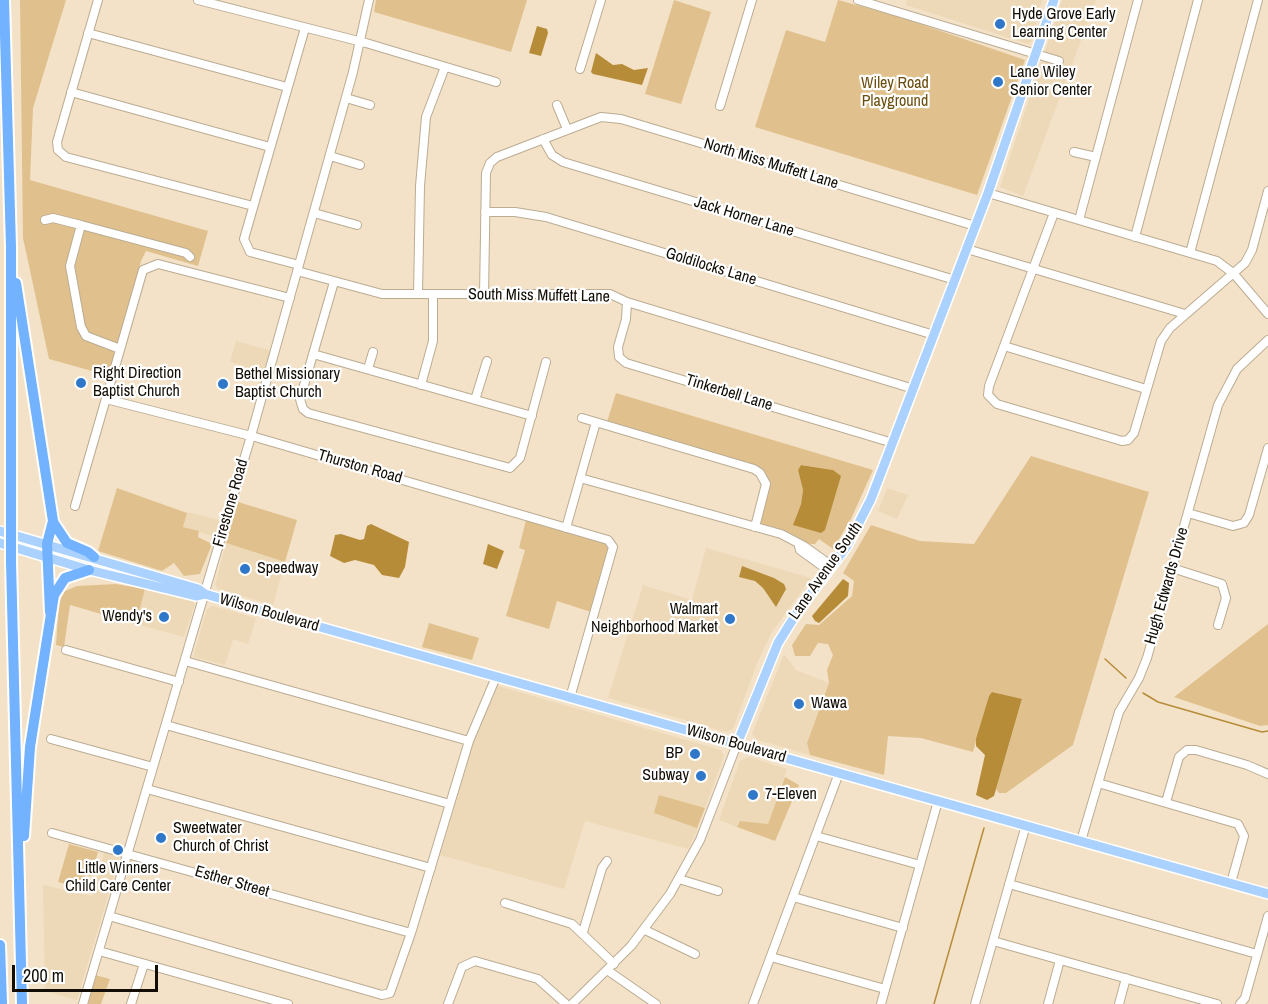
<!DOCTYPE html>
<style>
body{margin:0}
#map{position:relative;width:1268px;height:1004px;overflow:hidden;background:#f3e2c8;font-family:"Archivo Narrow",sans-serif}
canvas{display:block}
.scale{position:absolute;left:12px;top:965px;width:146px;height:27px;box-sizing:border-box;border:3px solid #130e05;border-top:0;padding-left:8px;font-size:18px;line-height:21px;white-space:nowrap;color:#130e05;-webkit-text-stroke:4px #fff;paint-order:stroke}
</style>
<div id="map">
<canvas width="1268" height="1004"></canvas>
<div class="scale">200 m</div>
</div>
<script>
const c = document.querySelector('canvas').getContext('2d');
c.lineJoin = 'round';
function paint(path, color) { c.fillStyle = color; c.fill(path, 'evenodd'); }
const poly = rows => new Path2D(rows.map(r => 'M' + r).join(''));
function trace(path, color, width, dash) { c.strokeStyle = color; c.lineWidth = width; c.lineCap = dash ? 'butt' : 'round'; c.setLineDash(dash || []); c.stroke(path); }
function write(font, color, halo, rows, align = 'center') {
  c.font = font + ' "Archivo Narrow",sans-serif'; c.lineWidth = 4.5; c.setLineDash([]); c.textBaseline = 'middle'; c.strokeStyle = halo; c.fillStyle = color; for (const [text, x, y, turn = 0] of rows) {
    c.save(); c.translate(x, y); c.rotate((+turn || 0) * Math.PI / 180); c.textAlign = isNaN(turn) ? turn : align; if (halo) c.strokeText(text, 0, 0); c.fillText(text, 0, 0); c.restore();
  }
}
paint(poly([
 [907,0,1042,0,1031,42,1028,44,906,5],
 [1062,0,1096,0,1023,196,1000,187],
 [236,341,272,351,266,373,230,362],
 [887,488,908,495,897,519,878,511],
 [187,512,223,521,219,538,183,527],
 [226,543,285,562,273,605,218,589,215,585],
 [706,548,811,578,772,632,757,663,733,729,726,732,608,698,643,585,692,600],
 [145,589,193,602,195,604,184,637,136,624],
 [213,606,256,618,248,644,233,639,225,665,193,657,207,609],
 [784,654,796,670,829,683,807,743,810,755,758,740,752,734],
 [498,686,721,750,724,756,705,808,659,795,655,813,698,828,688,849,585,821,564,889,440,855,475,737],
 [749,757,787,769,768,825,741,821,737,827,719,820,740,761],
 [105,849,121,852,77,1000,45,991,43,885,92,896]
]), '#edd9b7');
paint(poly([
 [20,0,66,0,33,108,30,180,208,231,198,266,146,251,141,261,110,376,49,359,23,238],
 [376,0,527,0,511,52,374,12],
 [674,0,711,12,681,104,645,94],
 [838,0,900,17,1025,60,977,195,755,127,786,30,825,42],
 [616,393,873,470,851,519,833,549,819,539,815,544,810,544,788,532,762,525,760,519,768,482,762,470,738,460,607,422],
 [802,465,833,470,795,519,801,504,803,490,798,470],
 [1031,456,1149,492,1073,745,1006,793,999,793,996,789,1022,700,993,692,989,696,973,752,921,738,888,736,884,775,810,755,807,743,829,683,827,670,833,655,828,644,818,643,810,656,795,656,792,645,806,624,819,625,852,596,854,581,843,573,871,525,920,541,974,544],
 [117,488,187,513,183,527,199,531,198,537,212,544,200,574,184,576,174,563,162,571,98,551],
 [238,502,297,520,285,562,226,543],
 [526,520,604,542,609,546,610,552,591,612,557,601,549,629,506,616,525,550,519,548],
 [116,584,145,589,136,624,70,605,64,647,56,645,59,602,65,591,77,586],
 [429,623,479,638,472,660,422,647],
 [1268,624,1268,725,1260,726,1174,697],
 [785,777,799,785,775,841,737,827,740,821,768,824],
 [659,795,705,808,697,828,654,813],
 [69,844,98,852,91,876,85,875,81,888,58,882],
 [95,975,110,979,101,1004,88,1004]
]), '#e0c18d');
paint(poly([
 [537,26,547,29,548,33,541,56,529,53],
 [596,53,613,65,622,64,634,70,648,68,642,85,593,74,591,72],
 [801,465,833,470,841,476,825,530,821,533,793,525,801,504,803,490,798,470],
 [371,524,409,542,405,567,399,578,382,575,374,565,355,560,344,563,330,556,335,535,341,534,360,540,364,539,367,526],
 [488,544,504,551,497,569,483,564],
 [742,566,774,578,784,584,786,589,776,607,763,588,755,581,739,577],
 [843,579,849,583,848,596,819,623,815,621,812,616],
 [992,692,1022,699,994,796,987,800,976,795,985,755,976,746,976,739,989,696]
]), '#b78c39');
trace(poly([
 [1105,659,1126,678],
 [1143,693,1158,702,1262,732,1268,731],
 [934,1004,984,828]
]), '#b78c39', 1.5);
const minor = poly([
 [98,0,57,142,58,150,66,157,253,206],
 [198,0,366,43,496,82],
 [858,0,1059,61],
 [88,33,287,87],
 [580,69,601,0],
 [71,92,270,147],
 [346,98,370,105],
 [557,105,567,129],
 [720,106,752,0],
 [543,139,552,155,563,162,955,280],
 [1074,152,1096,157],
 [330,156,360,165],
 [988,193,1217,261,1234,274,1268,314],
 [485,212,515,212,546,217,934,335],
 [314,213,357,225],
 [1054,213,989,386,988,395,997,404,1122,441,1128,440,1134,433,1161,341,1170,328,1245,263,1252,250,1268,191],
 [45,220,53,218,81,225],
 [1079,220,1138,0],
 [1135,237,1198,0],
 [967,249,1185,314],
 [1190,253,1258,0],
 [299,265,250,252,244,239,305,28],
 [297,271,382,294,610,294,627,302,914,389],
 [334,282,300,399,303,409,308,413,510,468,520,458,546,362],
 [418,294,420,186,426,117,445,67],
 [484,295,486,173,490,163,497,157,601,117,621,119,975,226],
 [627,302,626,319,618,347,619,357,626,363,893,443],
 [1004,346,1146,389],
 [120,349,86,336,81,327,70,266,81,225,186,253,190,257],
 [313,354,532,416],
 [368,369,373,352],
 [421,385,433,341,433,295],
 [106,399,255,437,608,540,613,547,570,698],
 [475,400,487,361],
 [582,418,754,469,760,473,766,484,755,527],
 [580,478,781,534,804,546,832,566],
 [75,506,143,270,158,264,290,298],
 [1188,513,1233,526,1244,523,1249,515,1268,448],
 [566,528,596,422],
 [799,546,800,550,829,571],
 [1172,568,1222,584,1226,598,1218,625],
 [66,650,179,682],
 [185,661,469,741],
 [166,725,450,804],
 [51,739,153,767],
 [1098,783,1238,824,1244,836,1231,883],
 [147,789,431,868],
 [1166,802,1179,757,1187,750,1196,750,1247,765,1268,774],
 [52,833,411,933],
 [816,836,920,865],
 [1081,841,1119,712,1139,678,1147,658,1218,405,1237,369,1268,340],
 [679,879,718,891],
 [1009,884,1257,954],
 [793,897,903,928],
 [505,903,572,924,614,964],
 [109,916,382,995,390,993,411,933,469,741,496,677],
 [645,930,695,954],
 [583,932,602,868,607,861],
 [993,941,1217,1004],
 [99,951,288,1004],
 [771,957,885,989],
 [607,970,656,1004],
 [83,1004,251,436,353,72,369,0],
 [131,1004,144,964],
 [448,1004,462,967,475,961,538,979,566,1004],
 [572,1004,631,946,670,894,700,840,737,744],
 [753,1004,839,773],
 [881,1004,938,801],
 [975,1004,1026,825],
 [1048,1004,1060,960],
 [1119,1004,1126,978],
 [1240,1004,1245,998,1268,916]
]);
const major = poly([
 [0,531,198,589,205,594,249,607,1268,894],
 [0,543,89,570,196,596,205,594],
 [737,744,778,643,798,611,847,546,871,499,988,193,1054,0]
]);
const highway = poly([
 [4,0,11,247,11,520],
 [16,283,53,521,47,544,50,612],
 [53,522,67,543,88,552,94,557],
 [11,562,22,1004],
 [24,836,30,747,54,595,65,578,89,570],
 [0,945,2,1004]
]);
trace(minor, '#bbac92', 10);
trace(major, '#fff', 12);
trace(highway, '#fff', 14);
trace(minor, '#fff', 8);
trace(major, '#abd1fe', 9);
trace(highway, '#73b2fe', 10);
const highwayBridge = poly([
 [11,520,11,562]
]);
trace(highwayBridge, '#fff', 14, []);
trace(highwayBridge, '#73b2fe', 10);
for (const [x, y, r, color] of [
 [1000,24,6,"#2f77c8"],
 [998,82,6,"#2f77c8"],
 [81,383,6,"#2f77c8"],
 [223,384,6,"#2f77c8"],
 [245,569,6,"#2f77c8"],
 [164,617,6,"#2f77c8"],
 [730,619,6,"#2f77c8"],
 [799,704,6,"#2f77c8"],
 [695,754,6,"#2f77c8"],
 [701,776,6,"#2f77c8"],
 [753,795,6,"#2f77c8"],
 [161,838,6,"#2f77c8"],
 [118,850,6,"#2f77c8"]
]) { const dot = new Path2D(); dot.arc(x, y, r, 0, 2 * Math.PI); c.fillStyle = color; c.fill(dot); trace(dot, '#fff', 2); }
write('16px', '#130e05', '#fff', [
 ["Hyde Grove Early",1012,15],
 ["Learning Center",1012,33],
 ["Lane Wiley",1010,73],
 ["Senior Center",1010,91],
 ["Right Direction",93,374],
 ["Baptist Church",93,392],
 ["Bethel Missionary",235,375],
 ["Baptist Church",235,393],
 ["Speedway",257,569],
 ["Walmart",718,610,"right"],
 ["Neighborhood Market",718,628,"right"],
 ["Wendy's",152,617,"right"],
 ["Wawa",811,704],
 ["BP",683,754,"right"],
 ["Subway",689,776,"right"],
 ["7-Eleven",765,795],
 ["Sweetwater",173,829],
 ["Church of Christ",173,847],
 ["Little Winners",118,869,"center"],
 ["Child Care Center",118,887,"center"]
], 'left');
write('16px', '#6b4d0d', '#fff', [
 ["Wiley Road",895,84],
 ["Playground",895,102]
]);
write('16px', '#130e05', '#fff', [
 ["North Miss Muffett Lane",771,164,17],
 ["Jack Horner Lane",744,217,17],
 ["Goldilocks Lane",711,267,17],
 ["South Miss Muffett Lane",539,296,1],
 ["Tinkerbell Lane",729,393,17],
 ["Thurston Road",360,467,16],
 ["Firestone Road",231,503,-74],
 ["Lane Avenue South",826,571,-55],
 ["Hugh Edwards Drive",1167,586,-74],
 ["Wilson Boulevard",269,613,16],
 ["Wilson Boulevard",736,744,16],
 ["Esther Street",232,882,16]
]);
</script>
